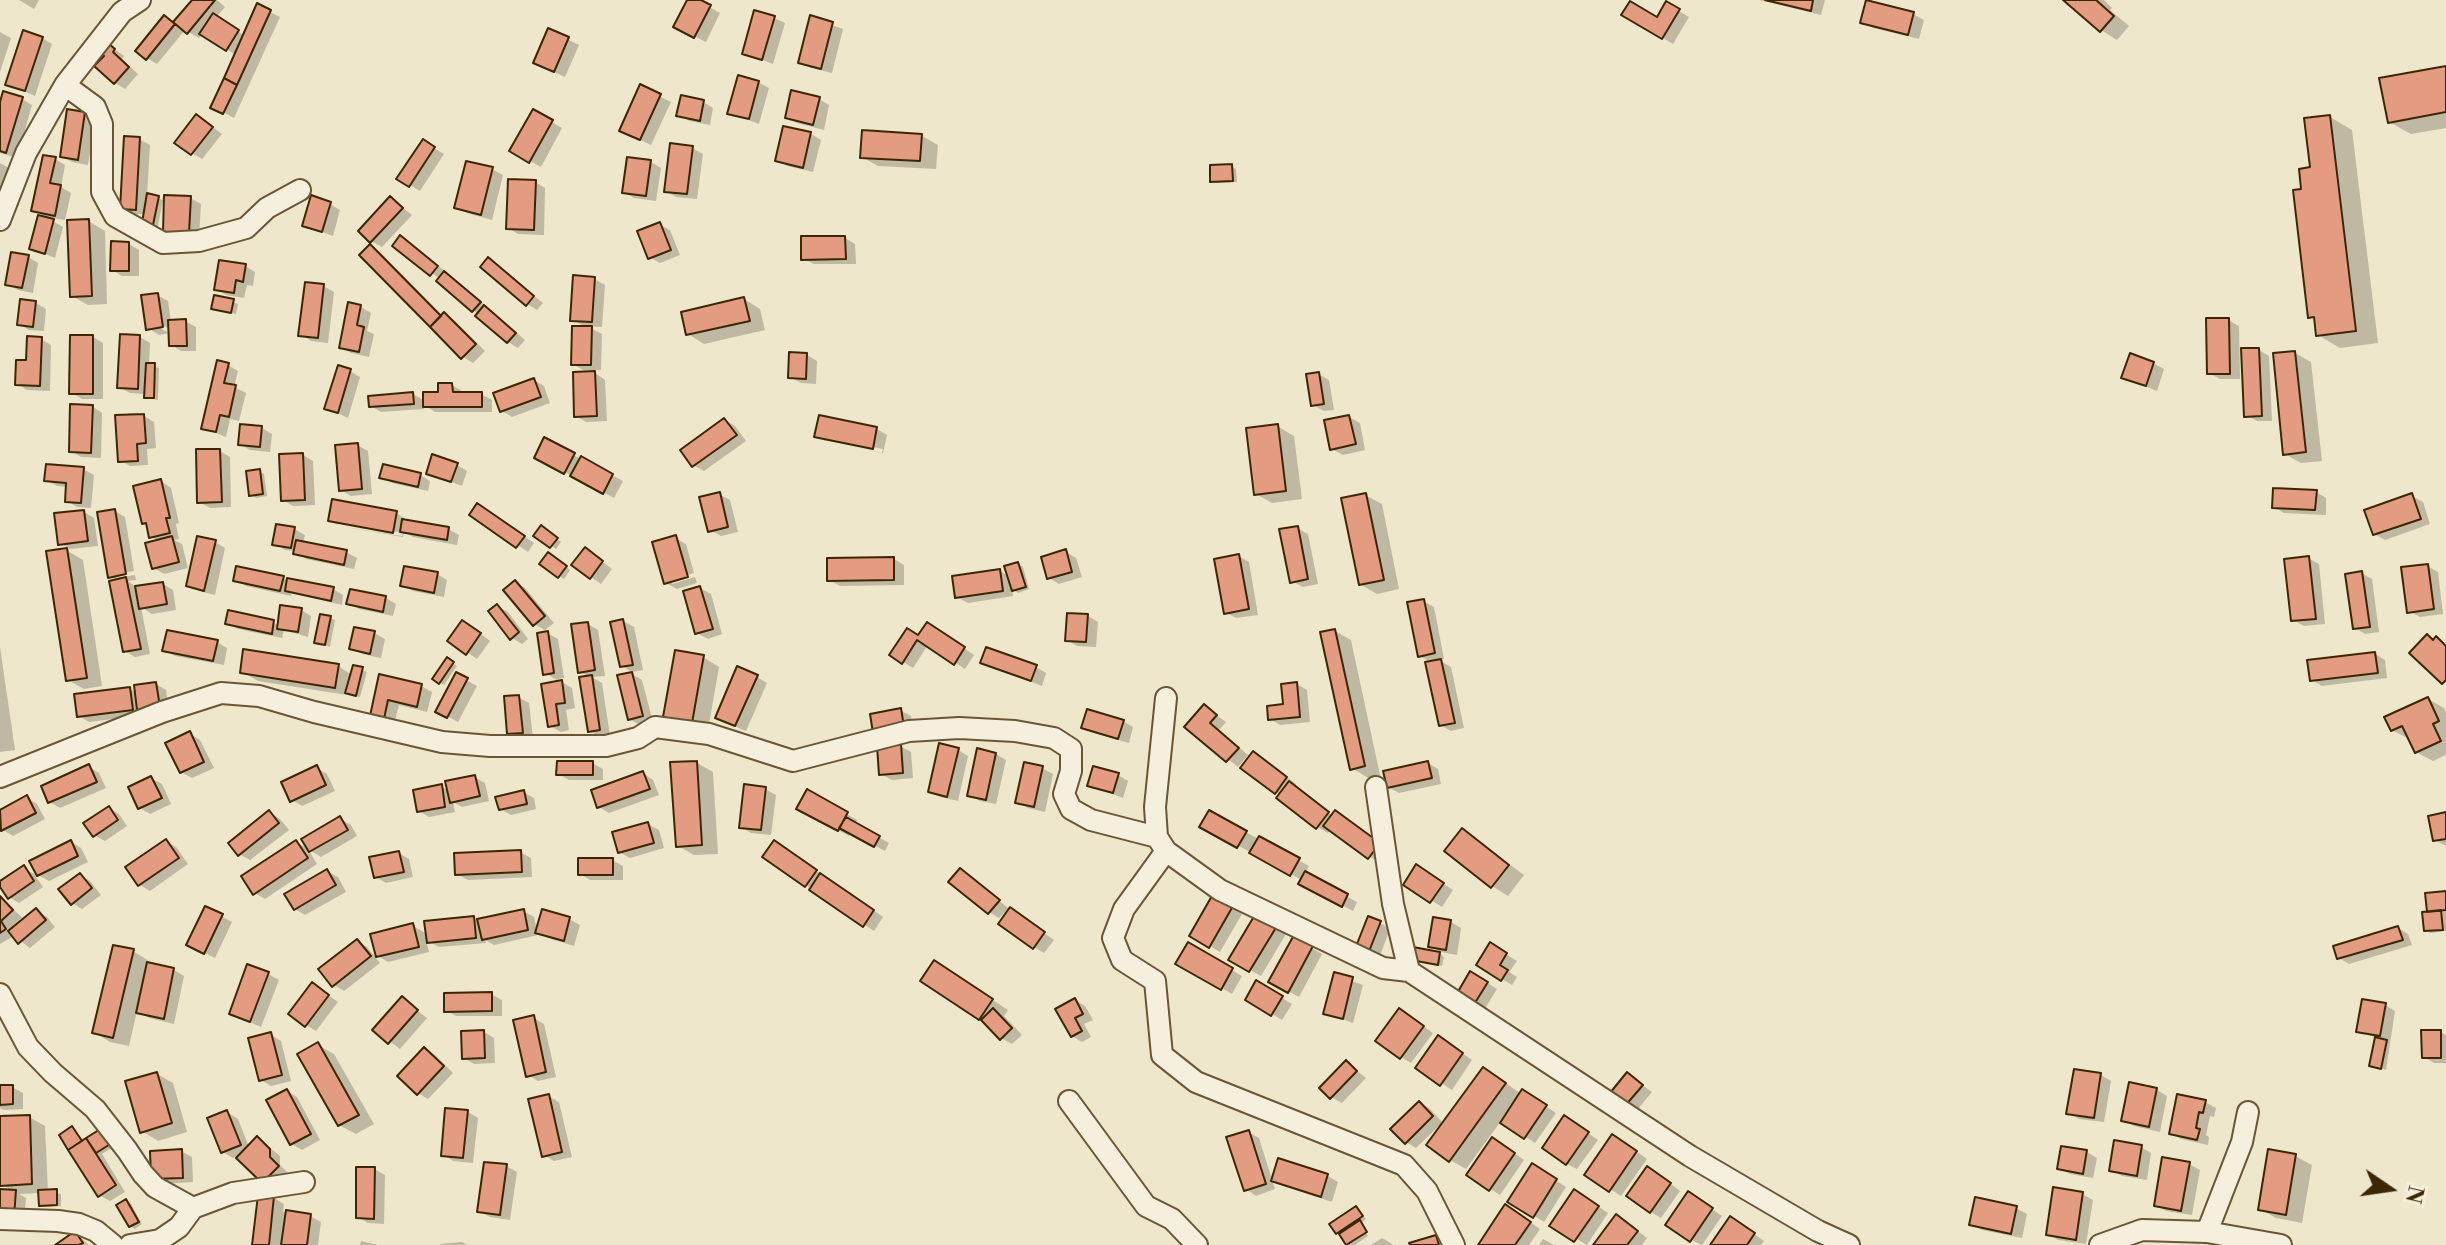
<!DOCTYPE html>
<style>
body{margin:0}
#map{position:relative;width:2446px;height:1245px;overflow:hidden;background:#efe7cb;font-family:"Libre Bodoni",serif}
canvas{display:block}
.north{position:absolute;left:2350px;top:1149px;width:80px;height:80px;-webkit-text-stroke:6px #f5efdd;paint-order:stroke;rotate:103deg;font-size:22px;font-weight:700;line-height:32px;text-align:center;color:#3d2602}
.north::after{content:'';display:block;margin:auto;width:28px;height:36px;background:#3d2602;clip-path:polygon(50% 0,100% 100%,50% 72%,0 100%)}
</style>
<div id="map">
<canvas width="2446" height="1245"></canvas>
<div class="north">N</div>
</div>
<script>
const c = document.querySelector('canvas').getContext('2d');
c.lineJoin = 'round';
function paint(path, color) { c.fillStyle = color; c.fill(path, 'evenodd'); }
const poly = rows => new Path2D(rows.map(r => 'M' + r).join(''));
function trace(path, color, width, dash) { c.strokeStyle = color; c.lineWidth = width; c.lineCap = dash ? 'butt' : 'round'; c.setLineDash(dash || []); c.stroke(path); }
paint(poly([
 [19,0,39,0,34,9],
 [194,0,217,0,225,7,216,17,245,36,258,6,280,17,234,118,213,107,236,55,202,34,199,38,185,30,157,64,147,58],
 [689,0,697,0,720,13,706,42,686,32],
 [1759,0,1825,0,1821,15],
 [2066,0,2104,0,2112,8,2110,10,2129,26,2117,40,2101,30],
 [1667,4,1689,17,1673,44,1624,15,1658,20],
 [1913,14,1924,20,1919,39,1873,28,1863,22],
 [774,18,785,23,773,64,744,53],
 [812,18,843,29,832,73,811,68,800,62],
 [549,30,579,45,565,77,535,63],
 [0,32,11,38,0,72],
 [42,38,52,44,35,96,7,84],
 [109,45,124,56,122,59,138,74,125,89,115,83,106,56],
 [2446,68,2446,128,2411,134,2389,122],
 [758,82,769,88,759,124,730,113],
 [641,87,671,102,651,145,632,136],
 [22,99,32,105,17,158,0,153,0,109],
 [819,99,829,105,824,130,797,123,787,117],
 [703,102,713,108,710,125,689,121,679,115],
 [69,112,85,114,95,120,88,165,72,162,62,156],
 [534,112,562,128,541,167,512,151],
 [2330,117,2352,130,2378,343,2340,348,2318,335,2316,320,2310,317,2312,169],
 [207,123,222,134,202,159,192,153],
 [784,128,811,134,821,140,813,172,787,166,777,160],
 [922,136,938,145,936,169,878,166,862,157],
 [139,139,150,145,147,195,163,200,158,226,148,224,145,214,132,214,122,208],
 [434,148,444,154,420,191,410,185],
 [692,148,703,154,697,199,676,197,666,191],
 [55,159,65,165,61,187,71,193,65,220,46,217,34,210],
 [651,162,661,168,656,201,634,198,624,192],
 [0,163,9,168,0,201],
 [1231,166,1236,169,1237,182,1217,183,1212,180],
 [492,169,503,175,492,220,467,213,456,207],
 [535,182,545,188,544,235,518,234,508,228],
 [190,198,201,204,199,238,175,237,165,231],
 [391,199,412,215,382,247,371,241],
 [330,204,340,210,333,236,304,225],
 [49,219,63,227,55,258,31,248],
 [88,221,105,231,107,304,88,305,72,296],
 [659,224,670,230,680,255,660,263,649,257],
 [401,238,448,273,525,340,518,348,508,342,440,279,395,245],
 [845,238,855,244,856,264,814,264,803,258],
 [129,244,139,250,139,276,122,276,112,270],
 [370,246,380,252,443,316,445,315,455,321,485,351,473,363,463,357],
 [28,257,38,263,33,293,18,290,7,284],
 [489,260,543,303,537,310,527,304],
 [245,266,255,272,253,286,247,285,244,298,226,295,216,289],
 [594,279,605,285,602,327,587,326,602,334,601,370,583,370,573,364,587,328,572,319],
 [323,286,334,292,328,343,311,341,300,334],
 [157,295,168,301,171,322,185,321,196,327,196,351,181,351,171,345,170,329,155,321,153,324,169,333,159,335,148,328],
 [216,297,238,304,236,314,218,310],
 [744,299,760,309,765,330,704,344,688,334],
 [36,303,46,309,44,331,29,330,19,324],
 [361,307,371,313,367,331,374,334,369,357,351,353,341,347],
 [2228,320,2239,326,2240,379,2220,379,2209,373],
 [93,337,103,343,103,399,82,399,72,393],
 [140,337,150,343,149,365,159,368,158,400,151,399,146,394,130,393,119,387],
 [41,339,51,345,50,391,27,390,17,384],
 [2259,350,2269,356,2272,421,2257,421,2246,415],
 [2295,353,2311,362,2322,461,2301,463,2285,454],
 [807,355,817,361,816,384,801,383,790,377],
 [2153,363,2164,369,2157,391,2124,377],
 [228,365,238,371,234,387,246,393,239,421,230,419,226,437,203,428],
 [350,371,360,377,348,418,327,408],
 [595,373,605,380,607,421,586,422,576,416],
 [1318,374,1329,380,1334,410,1324,411,1313,405],
 [534,380,544,386,550,403,512,417,502,411],
 [452,385,462,391,462,394,481,394,492,400,492,412,435,412,424,405,424,409,381,412,371,406,413,394,425,401],
 [92,406,102,413,101,458,81,457,71,451],
 [144,416,154,422,156,448,147,449,148,465,130,466,120,460],
 [820,417,877,429,887,435,883,453,826,441,882,453,883,449,825,437,825,441,817,436],
 [1349,417,1360,423,1365,450,1343,455,1332,449],
 [725,420,735,426,746,441,704,471,693,465],
 [1277,426,1294,436,1302,499,1272,503,1256,494],
 [262,428,272,434,270,452,250,450,240,444],
 [545,440,623,481,614,498,536,457],
 [357,445,368,451,372,494,351,496,341,490],
 [220,451,230,457,231,507,210,508,199,502],
 [303,455,313,461,315,505,293,506,283,500],
 [457,465,467,471,462,486,428,473],
 [83,469,94,475,91,508,77,507,67,501,68,487,57,486,46,480],
 [259,471,264,474,267,496,256,498,251,495],
 [420,475,430,481,428,491,392,483,382,477],
 [161,481,171,488,179,523,176,524,179,539,174,540,182,544,188,568,164,574,154,568,159,541,151,537,148,525,144,523],
 [2316,492,2326,498,2326,515,2284,513,2274,507],
 [719,494,730,500,738,532,721,536,710,530],
 [1365,495,1382,504,1399,589,1377,594,1360,584],
 [2412,496,2423,502,2430,524,2385,540,2374,534],
 [115,511,125,517,134,571,116,574,116,578,135,575,136,580,128,581,137,588,163,584,173,590,176,610,152,614,141,607,150,654,135,657,125,651,118,581,110,576],
 [488,511,534,543,528,552,472,514],
 [84,512,94,518,98,546,70,549,60,543],
 [396,513,406,519,406,521,448,529,459,535,457,545,413,537,404,532,403,537,340,526,402,536,403,533,338,521,338,525,330,520],
 [1297,528,1308,534,1318,584,1303,587,1292,581],
 [294,529,305,535,303,543,346,552,357,558,354,569,306,559,296,551,285,550,275,544],
 [546,530,561,542,556,549,536,535],
 [675,538,686,544,694,573,672,580,672,584,695,577,697,583,677,589,666,583],
 [215,542,225,548,215,595,199,591,188,585],
 [66,550,83,560,102,686,84,689,68,680],
 [1066,552,1076,558,1082,577,1059,584,1049,578],
 [595,556,612,569,601,584,574,565],
 [1239,556,1249,562,1258,615,1236,618,1225,612],
 [553,557,570,570,564,579,542,563],
 [2308,558,2319,564,2325,624,2304,626,2293,620],
 [894,559,904,565,904,585,840,586,829,580],
 [1018,564,1023,567,1029,589,1018,593,1012,589,1013,596,968,603,957,597,1000,571,1010,577],
 [2427,566,2438,572,2443,614,2420,617,2409,611],
 [2361,573,2372,579,2379,632,2365,634,2355,628],
 [437,574,447,580,444,597,413,591,402,585],
 [283,578,289,582,333,589,343,595,342,605,291,593,291,596,246,586,235,580],
 [515,582,525,588,554,623,545,630,534,624],
 [700,588,711,594,722,634,708,639,697,633],
 [386,598,396,604,393,616,359,609,349,603],
 [1423,601,1434,607,1444,659,1439,660,1451,667,1464,728,1451,731,1440,725,1432,663,1420,656],
 [497,606,508,612,528,639,522,644,512,638],
 [301,610,311,616,308,637,284,630,282,638,238,629,227,623,229,613,280,625],
 [1088,616,1098,622,1096,647,1077,646,1067,640],
 [330,618,335,620,330,647,317,642],
 [623,621,634,627,643,670,632,672,622,666],
 [588,624,598,630,605,676,592,677,602,683,610,736,600,737,590,731,590,677,580,672],
 [473,628,490,641,477,659,450,640],
 [938,630,974,655,965,669,928,645,913,668,892,655,919,637],
 [1335,631,1351,640,1380,775,1368,778,1352,768],
 [374,633,385,639,381,658,362,654,352,648],
 [547,633,558,639,564,678,556,679,572,688,575,708,566,710,569,730,561,732,550,726,560,682,545,673],
 [217,642,227,648,224,665,175,656,165,650],
 [0,647,15,750,0,752],
 [2375,654,2385,660,2387,678,2322,686,2312,680],
 [703,657,719,667,708,730,681,726,665,716],
 [447,660,457,666,444,685,434,679],
 [983,663,1036,667,1046,673,1042,686],
 [338,666,352,675,354,667,367,672,360,697,258,681,242,672],
 [632,674,642,680,653,722,640,725,629,719],
 [457,675,477,686,458,722,438,711],
 [381,677,421,686,432,692,427,712,399,705,394,724,383,721],
 [757,677,767,683,746,731,727,723],
 [156,684,166,690,169,712,89,722,79,716,130,689,137,693],
 [1297,684,1307,690,1310,722,1280,725,1270,719,1285,706],
 [518,697,529,703,533,738,520,739,509,733],
 [2428,699,2444,708,2446,713,2446,755,2433,761,2416,752,2409,739,2392,730],
 [1205,707,1226,722,1219,730,1248,755,1238,767,1187,727],
 [900,710,911,716,914,733,886,738],
 [1123,721,1133,727,1129,743,1094,733,1083,727],
 [190,734,200,740,214,768,192,778,181,772],
 [900,746,911,752,913,778,892,780,881,774],
 [958,750,968,756,958,801,940,797,930,791],
 [996,754,1006,760,996,804,980,801,969,795],
 [1264,760,1296,784,1294,787,1333,816,1389,850,1379,863,1331,829,1328,833,1317,827,1276,792],
 [592,763,603,769,603,780,569,780,558,774],
 [697,763,713,772,718,854,694,855,678,846],
 [1428,763,1438,769,1441,784,1399,793,1388,787],
 [89,767,99,773,106,788,60,808,50,802],
 [317,768,327,774,335,791,302,806,292,800],
 [1042,768,1053,774,1045,812,1028,808,1018,802],
 [643,773,653,780,659,795,609,813,599,807],
 [1118,775,1128,781,1123,798,1089,785],
 [474,777,485,783,489,801,462,807,453,802,455,812,429,817,419,811,441,787,450,791],
 [151,778,162,784,171,804,150,814,140,808],
 [765,789,776,795,771,835,751,833,741,827],
 [523,792,534,798,536,809,511,815,500,809],
 [807,792,857,820,855,824,889,843,885,851,850,832,849,836,799,808],
 [27,798,37,804,45,819,13,836,3,830,0,812],
 [109,808,119,814,127,826,105,841,94,835],
 [270,813,280,819,289,830,250,860,239,854],
 [1210,813,1309,866,1305,874,1357,902,1353,911,1300,883,1302,880,1202,826],
 [2446,814,2446,846,2435,840],
 [340,819,351,825,357,836,321,857,308,849,317,864,265,899,255,893,296,842,310,850],
 [648,824,659,830,664,848,630,858,619,852],
 [1462,830,1524,875,1508,896,1492,886],
 [166,841,176,847,188,864,150,891,140,885,128,867],
 [71,842,81,848,88,862,49,881,38,875],
 [785,849,883,917,874,931,806,885],
 [520,852,531,858,532,877,468,880,457,874],
 [399,853,409,859,413,877,386,883,376,877],
 [612,860,623,866,623,880,590,880,580,874],
 [24,868,34,874,43,887,19,903,9,897,0,883],
 [327,871,338,877,346,892,305,915,295,909],
 [1427,873,1453,890,1442,907,1405,884],
 [80,875,90,881,101,895,82,909,72,903],
 [970,877,1008,908,1054,940,1044,953,1034,947,1007,910,999,918,989,912],
 [2446,893,2446,931,2430,933,2426,930],
 [1213,897,1242,914,1220,952,1192,935],
 [0,898,22,917,11,928,13,930,36,911,47,917,55,927,30,948,14,936,0,944],
 [206,908,232,922,215,958,199,950],
 [523,911,534,917,538,935,494,945,485,940,486,943,439,947,426,940,429,952,388,962,378,956,413,926,427,934,473,918,478,921],
 [1256,916,1286,934,1261,976,1231,959],
 [569,919,580,925,574,946,548,938,537,932],
 [1435,920,1451,922,1461,928,1457,955,1441,952,1430,946],
 [1380,923,1390,929,1379,958,1358,948],
 [2398,928,2408,934,2412,945,2349,964,2339,958],
 [1294,938,1322,954,1299,997,1271,982],
 [357,941,367,947,380,963,344,991,334,985],
 [1188,945,1242,976,1232,994,1178,963],
 [1491,945,1517,961,1509,972,1517,977,1512,985,1502,979],
 [133,951,149,961,148,965,174,970,184,976,174,1024,149,1018,137,1011,129,1046,110,1042,94,1032],
 [1440,954,1444,957,1442,966,1413,959],
 [950,972,1008,1010,1004,1016,1022,1035,1012,1044,1001,1038,982,1019,923,980],
 [1471,973,1497,989,1484,1010,1458,994],
 [268,974,279,980,261,1027,231,1014],
 [1335,975,1363,985,1353,1023,1326,1013],
 [1257,983,1292,1004,1282,1020,1247,999],
 [323,991,338,1002,316,1031,306,1025],
 [491,994,502,1000,502,1016,456,1016,446,1010],
 [402,999,427,1018,400,1049,375,1030],
 [1075,1000,1085,1006,1093,1020,1084,1024,1091,1037,1082,1042,1072,1036],
 [2385,1005,2395,1011,2386,1070,2371,1065,2377,1038,2358,1031],
 [1410,1017,1433,1033,1411,1063,1401,1057],
 [534,1018,544,1024,556,1077,538,1081,528,1075],
 [484,1032,494,1038,495,1063,474,1064,464,1058],
 [2440,1032,2446,1035,2446,1063,2434,1063,2424,1057],
 [271,1035,281,1041,291,1081,271,1086,261,1080],
 [1449,1044,1472,1060,1452,1090,1418,1068],
 [318,1045,334,1054,374,1124,356,1134,339,1125],
 [425,1049,435,1055,453,1073,428,1099,418,1093],
 [1346,1062,1366,1078,1342,1103,1331,1097],
 [157,1074,173,1083,187,1132,158,1141,142,1131],
 [1628,1075,1652,1092,1637,1110,1626,1105],
 [2101,1075,2111,1081,2104,1122,2079,1119,2069,1113],
 [1499,1078,1521,1094,1533,1098,1556,1113,1535,1143,1501,1121,1466,1169,1450,1160,1442,1123,1416,1148,1406,1142,1420,1103,1430,1109,1444,1124],
 [2131,1085,2157,1090,2167,1096,2160,1132,2134,1126,2123,1120],
 [0,1087,12,1087,23,1093,23,1109,4,1110,0,1108],
 [287,1091,297,1097,320,1140,302,1150,292,1144],
 [548,1096,559,1102,572,1157,554,1161,544,1155],
 [2205,1102,2216,1108,2214,1117,2210,1116,2206,1135,2209,1137,2208,1145,2181,1139,2171,1133],
 [227,1112,238,1119,249,1147,258,1138,280,1156,280,1165,288,1173,274,1188,264,1182,237,1156,233,1158,223,1152],
 [468,1112,478,1118,473,1163,453,1161,443,1154],
 [29,1117,45,1126,48,1192,61,1194,61,1206,45,1207,41,1205,40,1193,19,1194,26,1198,24,1222,10,1221,15,1192,2,1185,0,1118],
 [1575,1124,1598,1140,1577,1169,1567,1164],
 [72,1129,84,1142,102,1130,115,1146,102,1154,125,1192,110,1201,99,1195],
 [1248,1132,1259,1138,1275,1189,1256,1196,1246,1189],
 [1623,1142,1647,1159,1621,1196,1587,1174],
 [1503,1145,1524,1160,1500,1195,1468,1175],
 [2141,1147,2151,1153,2147,1180,2122,1176,2111,1170],
 [181,1151,192,1157,193,1182,164,1184,153,1178],
 [2087,1152,2097,1158,2093,1178,2070,1174,2059,1168],
 [2295,1156,2312,1165,2302,1223,2276,1218,2260,1209],
 [1280,1160,1328,1176,1338,1182,1332,1202,1284,1186,1273,1180],
 [2189,1164,2200,1170,2192,1215,2166,1211,2156,1205],
 [506,1166,517,1172,510,1220,490,1217,479,1211],
 [1533,1166,1566,1187,1544,1222,1510,1201],
 [374,1169,385,1175,384,1224,368,1223,358,1217],
 [1658,1174,1680,1191,1661,1218,1651,1212],
 [2082,1194,2093,1200,2086,1244,2058,1240,2048,1234],
 [260,1197,274,1198,284,1204,283,1212,310,1216,321,1222,318,1245,254,1245],
 [1585,1197,1608,1213,1587,1245,1552,1225],
 [1699,1200,1722,1216,1702,1245,1691,1240],
 [126,1201,131,1204,142,1224,135,1229,130,1226],
 [1356,1208,1366,1219,1360,1224,1368,1236,1355,1245,1349,1245,1337,1232],
 [2016,1208,2027,1214,2022,1238,1982,1230,1971,1224],
 [1516,1212,1540,1229,1529,1245,1481,1245],
 [1627,1223,1647,1238,1642,1245,1596,1245],
 [1741,1225,1764,1241,1761,1245,1713,1245],
 [75,1233,89,1245,58,1245],
 [1382,1238,1392,1244,1393,1245,1371,1245],
 [1543,1239,1554,1245,1539,1245],
 [361,1241,378,1245,360,1245],
 [462,1242,467,1245,440,1245,440,1244]
]), '#0003');
const building = poly([
 [192,0,215,0,187,34,173,22,192,0],
 [687,0,701,0,711,5,694,38,673,27,687,0],
 [1765,0,1813,0,1811,11,1765,0],
 [1866,0,1914,12,1908,35,1860,23,1866,0],
 [2063,0,2096,0,2114,16,2100,32,2063,0],
 [1630,1,1657,17,1666,1,1680,9,1662,39,1621,15,1630,1],
 [257,3,271,10,237,85,224,78,257,3],
 [754,10,775,16,762,60,742,54,754,10],
 [213,13,239,30,226,51,199,34,213,13],
 [164,15,175,24,146,60,135,51,164,15],
 [810,15,833,22,821,69,798,63,810,15],
 [548,28,569,37,554,72,533,63,548,28],
 [23,30,43,37,25,91,5,85,23,30],
 [108,43,115,49,113,52,129,67,114,84,94,66,104,56,100,52,108,43],
 [2446,66,2446,112,2388,123,2379,78,2446,66],
 [738,75,759,81,749,119,727,114,738,75],
 [224,78,237,85,223,114,210,108,224,78],
 [640,84,661,94,640,140,619,131,640,84],
 [791,90,820,97,813,125,785,118,791,90],
 [3,91,23,97,6,153,0,151,0,102,3,91],
 [681,95,704,100,700,121,676,116,681,95],
 [67,109,85,112,78,160,60,157,67,109],
 [533,109,553,120,529,163,509,151,533,109],
 [196,114,213,127,191,155,174,143,196,114],
 [2330,115,2356,331,2316,336,2314,317,2308,318,2293,190,2301,189,2299,169,2310,167,2304,118,2330,115],
 [783,126,811,132,803,168,775,161,783,126],
 [862,130,922,134,920,161,860,158,862,130],
 [124,136,140,137,136,210,120,209,124,136],
 [423,139,435,147,409,187,396,179,423,139],
 [670,143,693,146,687,194,664,192,670,143],
 [43,155,56,157,50,183,61,185,55,216,31,211,43,155],
 [627,157,651,160,646,196,622,193,627,157],
 [466,161,493,167,481,215,454,208,466,161],
 [1232,164,1233,181,1210,182,1210,165,1232,164],
 [508,179,536,180,534,230,506,229,508,179],
 [147,193,159,196,153,225,142,223,147,193],
 [164,195,191,196,189,233,163,232,164,195],
 [311,195,331,202,322,232,302,226,311,195],
 [390,196,403,208,370,243,358,231,390,196],
 [38,215,54,219,45,254,29,249,38,215],
 [89,219,92,296,70,297,67,220,89,219],
 [660,222,671,250,648,259,637,231,660,222],
 [400,235,438,266,430,276,392,246,400,235],
 [801,236,845,236,846,259,801,260,801,236],
 [111,241,129,242,129,271,110,271,111,241],
 [370,244,441,316,430,327,359,255,370,244],
 [11,252,29,255,22,288,5,285,11,252],
 [488,257,534,296,526,306,480,267,488,257],
 [219,260,246,264,243,282,236,280,234,293,214,290,219,260],
 [444,271,481,302,472,312,436,281,444,271],
 [573,275,595,277,592,322,570,321,573,275],
 [305,282,324,284,318,338,298,336,305,282],
 [158,293,163,327,146,330,141,295,158,293],
 [214,295,234,299,231,313,211,309,214,295],
 [744,297,750,321,686,335,681,312,744,297],
 [20,299,36,301,33,327,17,325,20,299],
 [348,302,361,305,357,325,364,327,359,352,339,348,348,302],
 [484,305,516,333,507,343,475,316,484,305],
 [444,312,476,344,461,359,430,327,444,312],
 [2206,318,2229,318,2230,374,2207,374,2206,318],
 [186,319,187,346,169,346,168,320,186,319],
 [572,326,592,326,591,365,571,365,572,326],
 [120,334,140,335,138,389,117,388,120,334],
 [70,335,93,335,93,394,69,394,70,335],
 [27,336,42,337,40,386,15,385,16,360,26,360,27,336],
 [2241,348,2259,348,2262,416,2244,417,2241,348],
 [2295,351,2306,452,2283,455,2273,353,2295,351],
 [789,352,807,353,806,379,788,378,789,352],
 [2130,353,2154,362,2146,386,2121,378,2130,353],
 [217,360,229,363,224,383,236,385,229,417,220,415,216,432,201,429,217,360],
 [146,363,155,363,154,398,144,398,146,363],
 [338,365,351,369,338,413,324,409,338,365],
 [595,371,597,416,574,417,573,372,595,371],
 [1319,372,1324,404,1311,406,1306,374,1319,372],
 [534,378,541,397,500,412,493,393,534,378],
 [438,383,452,383,453,392,482,392,482,407,423,407,423,392,438,392,438,383],
 [413,392,414,404,369,407,368,396,413,392],
 [70,404,93,405,91,453,69,452,70,404],
 [144,414,146,443,137,444,138,461,118,462,115,415,144,414],
 [819,415,877,427,873,449,814,437,819,415],
 [1349,415,1356,444,1330,450,1324,420,1349,415],
 [724,418,737,435,692,467,680,450,724,418],
 [240,424,262,426,260,447,238,445,240,424],
 [1278,424,1286,491,1254,495,1246,428,1278,424],
 [544,437,575,453,564,474,534,458,544,437],
 [358,443,362,489,339,491,335,445,358,443],
 [196,449,220,449,222,502,197,503,196,449],
 [303,453,305,500,281,501,279,454,303,453],
 [432,454,458,463,451,482,426,474,432,454],
 [581,456,613,474,603,494,570,476,581,456],
 [46,464,84,467,81,503,65,502,66,483,44,481,46,464],
 [383,464,421,473,418,487,379,478,383,464],
 [260,469,263,494,249,496,246,471,260,469],
 [161,479,170,518,166,518,170,533,149,538,146,523,142,524,133,486,161,479],
 [2273,488,2317,490,2315,510,2272,508,2273,488],
 [720,492,728,527,708,532,699,497,720,492],
 [1366,493,1384,580,1359,585,1341,498,1366,493],
 [2412,493,2421,519,2373,535,2364,510,2412,493],
 [332,499,397,511,393,533,328,521,332,499],
 [477,503,525,536,516,548,469,515,477,503],
 [115,509,126,574,108,578,97,512,115,509],
 [84,510,88,541,58,545,54,513,84,510],
 [402,519,449,527,447,540,400,532,402,519],
 [276,524,295,527,291,548,272,545,276,524],
 [541,525,558,538,550,548,533,536,541,525],
 [1298,526,1308,579,1290,583,1279,529,1298,526],
 [676,535,688,577,664,584,652,542,676,535],
 [172,536,179,562,152,569,145,543,172,536],
 [197,536,216,540,204,591,186,586,197,536],
 [296,540,347,550,344,565,293,554,296,540],
 [585,547,603,561,590,579,571,565,585,547],
 [67,548,87,678,66,681,46,551,67,548],
 [1066,549,1072,572,1047,579,1041,557,1066,549],
 [548,552,567,566,558,578,539,564,548,552],
 [1239,554,1249,609,1224,614,1214,559,1239,554],
 [2309,556,2316,619,2291,621,2284,559,2309,556],
 [894,557,894,580,827,581,827,558,894,557],
 [1018,562,1026,587,1012,591,1004,566,1018,562],
 [2428,564,2434,609,2407,613,2401,567,2428,564],
 [236,566,284,576,280,591,233,581,236,566],
 [404,566,438,572,434,593,400,586,404,566],
 [1000,569,1003,591,955,598,952,576,1000,569],
 [2362,571,2370,627,2353,629,2345,574,2362,571],
 [126,577,141,649,123,652,109,581,126,577],
 [287,578,334,587,331,601,285,591,287,578],
 [515,580,545,616,533,626,503,590,515,580],
 [163,582,167,604,139,609,135,586,163,582],
 [700,586,713,629,695,634,683,591,700,586],
 [350,589,386,596,383,612,346,604,350,589],
 [1424,599,1435,653,1418,657,1407,602,1424,599],
 [497,604,519,632,510,640,488,611,497,604],
 [280,605,302,608,298,632,277,629,280,605],
 [228,610,274,620,272,634,225,624,228,610],
 [1067,613,1088,614,1086,642,1065,641,1067,613],
 [320,614,331,616,325,645,314,643,320,614],
 [623,619,633,665,620,667,610,622,623,619],
 [462,620,481,633,466,655,447,641,462,620],
 [588,622,595,670,578,673,571,624,588,622],
 [927,622,965,647,954,665,917,640,902,664,889,655,907,628,918,635,927,622],
 [354,627,375,631,370,654,349,649,354,627],
 [1335,629,1365,766,1350,770,1320,632,1335,629],
 [167,630,218,640,213,661,162,651,167,630],
 [548,631,554,673,543,675,537,633,548,631],
 [2427,634,2433,640,2436,636,2446,646,2446,680,2442,684,2409,653,2427,634],
 [986,647,1037,665,1031,681,980,663,986,647],
 [243,649,339,664,335,688,240,673,243,649],
 [675,650,704,655,692,723,663,717,675,650],
 [2375,652,2378,673,2310,681,2307,660,2375,652],
 [447,657,454,662,439,684,432,679,447,657],
 [1441,659,1455,723,1439,726,1425,662,1441,659],
 [353,665,363,667,356,696,345,693,353,665],
 [737,666,758,675,735,726,715,718,737,666],
 [456,672,468,678,447,718,435,712,456,672],
 [632,672,643,716,628,720,617,675,632,672],
 [379,674,422,684,417,707,388,700,384,719,370,716,379,674],
 [592,675,600,730,588,732,579,677,592,675],
 [562,680,565,703,556,704,559,725,548,727,541,684,562,680],
 [156,682,160,707,137,710,134,685,156,682],
 [1297,682,1300,717,1268,720,1267,706,1283,704,1281,684,1297,682],
 [130,687,133,710,77,717,74,694,130,687],
 [519,695,523,733,507,734,504,696,519,695],
 [2428,697,2439,721,2433,724,2441,741,2415,753,2402,726,2391,731,2384,717,2428,697],
 [1204,704,1217,715,1210,723,1239,748,1226,762,1184,727,1204,704],
 [901,708,904,727,873,733,870,714,901,708],
 [1087,709,1124,720,1118,739,1081,728,1087,709],
 [190,731,204,762,180,773,165,743,190,731],
 [939,743,959,748,947,797,928,792,939,743],
 [901,744,903,773,879,775,877,746,901,744],
 [977,748,996,753,986,800,967,796,977,748],
 [1253,751,1287,777,1275,794,1240,768,1253,751],
 [557,761,593,761,593,775,556,775,557,761],
 [697,761,702,845,676,847,670,762,697,761],
 [1428,761,1432,778,1387,788,1383,771,1428,761],
 [1024,762,1043,766,1034,807,1015,803,1024,762],
 [89,764,97,782,48,803,41,786,89,764],
 [317,765,326,785,290,802,281,782,317,765],
 [1093,766,1119,773,1113,793,1087,786,1093,766],
 [643,771,650,789,597,808,591,790,643,771],
 [475,775,480,796,450,803,445,781,475,775],
 [151,776,162,798,138,809,128,787,151,776],
 [1289,781,1329,812,1316,829,1276,798,1289,781],
 [442,784,445,807,417,812,413,790,442,784],
 [744,784,766,787,761,830,739,828,744,784],
 [807,789,848,812,838,831,796,809,807,789],
 [524,790,527,804,499,810,495,797,524,790],
 [27,795,36,813,1,831,0,810,27,795],
 [109,806,118,820,93,837,83,823,109,806],
 [269,810,279,823,238,856,228,843,269,810],
 [1209,810,1247,831,1237,848,1199,827,1209,810],
 [1335,810,1380,843,1368,859,1323,826,1335,810],
 [2446,812,2446,839,2433,841,2428,816,2446,812],
 [340,816,348,830,309,852,301,839,340,816],
 [846,817,880,836,874,847,839,828,846,817],
 [648,822,654,843,618,853,612,832,648,822],
 [1462,828,1509,865,1491,888,1444,851,1462,828],
 [1259,836,1300,858,1290,876,1249,853,1259,836],
 [166,839,179,858,138,886,125,867,166,839],
 [71,840,78,856,37,876,29,861,71,840],
 [296,840,308,858,253,895,241,876,296,840],
 [774,840,817,870,805,887,762,857,774,840],
 [521,850,522,872,455,875,454,853,521,850],
 [399,851,404,872,374,878,369,857,399,851],
 [578,858,613,858,613,875,578,875,578,858],
 [1416,864,1444,883,1430,903,1403,885,1416,864],
 [24,865,34,881,8,899,0,887,0,881,24,865],
 [960,868,1000,900,988,914,948,882,960,868],
 [327,869,336,885,294,910,284,894,327,869],
 [1305,871,1348,894,1342,907,1298,884,1305,871],
 [80,873,92,888,71,905,58,889,80,873],
 [820,873,874,910,863,927,809,890,820,873],
 [2446,891,2446,910,2427,912,2425,893,2446,891],
 [1213,894,1233,906,1209,948,1189,936,1213,894],
 [0,896,13,910,1,921,6,929,0,933,0,896],
 [205,906,223,914,204,954,186,945,205,906],
 [1010,907,1045,932,1033,949,998,924,1010,907],
 [36,908,46,920,18,944,8,931,36,908],
 [524,909,528,930,482,940,477,919,524,909],
 [542,909,570,917,564,941,535,933,542,909],
 [2441,910,2443,930,2424,931,2422,912,2441,910],
 [1256,913,1277,926,1249,972,1228,960,1256,913],
 [474,916,476,938,427,943,424,921,474,916],
 [1368,916,1381,921,1368,954,1355,949,1368,916],
 [1433,917,1451,920,1446,950,1428,947,1433,917],
 [413,923,419,947,376,957,370,934,413,923],
 [2398,926,2403,940,2337,959,2333,946,2398,926],
 [1294,935,1313,946,1288,993,1268,982,1294,935],
 [357,939,371,956,332,987,318,969,357,939],
 [1188,942,1233,968,1221,990,1175,964,1188,942],
 [1490,942,1507,953,1500,965,1508,970,1501,981,1476,965,1490,942],
 [113,945,134,949,113,1038,92,1033,113,945],
 [1413,947,1440,952,1438,965,1411,960,1413,947],
 [934,960,993,999,979,1020,920,981,934,960],
 [147,962,174,968,164,1019,136,1013,147,962],
 [247,964,269,972,250,1022,229,1014,247,964],
 [1470,971,1488,982,1473,1006,1456,995,1470,971],
 [1334,972,1353,977,1343,1019,1323,1014,1334,972],
 [1256,980,1283,996,1271,1016,1245,1000,1256,980],
 [312,982,329,995,305,1027,288,1014,312,982],
 [492,992,492,1011,444,1012,444,993,492,992],
 [402,996,418,1010,388,1044,372,1030,402,996],
 [1075,998,1083,1014,1075,1018,1082,1031,1071,1037,1055,1009,1075,998],
 [2362,999,2386,1003,2380,1036,2356,1032,2362,999],
 [993,1008,1012,1028,1000,1040,981,1020,993,1008],
 [1399,1008,1424,1026,1400,1059,1375,1041,1399,1008],
 [534,1015,546,1072,526,1077,513,1020,534,1015],
 [484,1030,485,1058,462,1059,461,1031,484,1030],
 [2421,1030,2441,1030,2441,1058,2422,1058,2421,1030],
 [271,1032,282,1075,259,1081,248,1038,271,1032],
 [1438,1035,1463,1053,1440,1086,1415,1068,1438,1035],
 [2375,1037,2387,1040,2381,1069,2369,1066,2375,1037],
 [318,1042,359,1115,338,1126,297,1054,318,1042],
 [424,1047,444,1066,417,1095,397,1076,424,1047],
 [1346,1060,1357,1071,1330,1099,1319,1088,1346,1060],
 [1483,1067,1506,1083,1449,1162,1426,1145,1483,1067],
 [2074,1069,2101,1073,2094,1118,2066,1114,2074,1069],
 [157,1072,172,1123,140,1133,125,1081,157,1072],
 [1627,1072,1643,1085,1625,1106,1610,1093,1627,1072],
 [2129,1082,2157,1088,2149,1127,2121,1121,2129,1082],
 [0,1085,13,1085,13,1104,0,1105,0,1085],
 [287,1089,311,1134,290,1145,266,1100,287,1089],
 [1522,1089,1547,1105,1524,1139,1500,1123,1522,1089],
 [549,1094,562,1152,542,1157,528,1099,549,1094],
 [2177,1094,2206,1100,2203,1113,2199,1112,2196,1128,2200,1129,2197,1140,2169,1134,2177,1094],
 [1419,1101,1433,1116,1405,1144,1390,1129,1419,1101],
 [445,1108,468,1110,463,1158,441,1156,445,1108],
 [227,1110,241,1145,221,1153,207,1118,227,1110],
 [30,1115,32,1184,0,1186,0,1116,30,1115],
 [1564,1115,1589,1132,1566,1165,1542,1148,1564,1115],
 [72,1126,82,1141,68,1150,59,1135,72,1126],
 [102,1128,112,1143,96,1153,86,1138,102,1128],
 [1249,1130,1266,1184,1244,1191,1226,1137,1249,1130],
 [1612,1134,1637,1151,1609,1192,1584,1175,1612,1134],
 [257,1136,270,1149,270,1157,279,1166,262,1183,236,1158,257,1136],
 [1492,1137,1515,1153,1489,1191,1466,1175,1492,1137],
 [86,1138,116,1185,98,1197,68,1150,86,1138],
 [2114,1140,2142,1145,2137,1176,2109,1171,2114,1140],
 [2061,1146,2087,1150,2083,1174,2057,1169,2061,1146],
 [182,1149,183,1178,151,1179,150,1151,182,1149],
 [2268,1149,2296,1154,2286,1215,2258,1210,2268,1149],
 [2162,1157,2190,1162,2181,1211,2154,1206,2162,1157],
 [1278,1158,1328,1174,1321,1197,1271,1181,1278,1158],
 [484,1162,507,1164,500,1215,477,1212,484,1162],
 [1532,1163,1557,1179,1533,1218,1507,1202,1532,1163],
 [1647,1166,1671,1183,1650,1213,1626,1196,1647,1166],
 [356,1167,375,1167,374,1219,356,1218,356,1167],
 [2053,1187,2083,1192,2076,1240,2046,1235,2053,1187],
 [0,1189,16,1190,14,1217,0,1216,0,1189],
 [57,1189,57,1205,39,1206,38,1190,57,1189],
 [1574,1189,1599,1206,1574,1242,1549,1226,1574,1189],
 [1688,1191,1713,1208,1690,1242,1665,1225,1688,1191],
 [258,1195,274,1196,269,1245,252,1245,258,1195],
 [1975,1197,2017,1206,2011,1234,1969,1225,1975,1197],
 [126,1199,139,1222,129,1227,116,1205,126,1199],
 [1505,1204,1531,1222,1515,1245,1478,1245,1505,1204],
 [1356,1206,1363,1216,1336,1234,1329,1224,1356,1206],
 [286,1210,311,1214,307,1245,281,1245,286,1210],
 [1616,1214,1638,1231,1627,1245,1593,1245,1616,1214],
 [1730,1216,1755,1233,1747,1245,1710,1245,1730,1216],
 [1360,1220,1367,1232,1346,1245,1339,1234,1360,1220],
 [75,1231,83,1243,79,1245,55,1245,75,1231],
 [1436,1235,1439,1245,1410,1245,1409,1243,1436,1235]
]);
paint(building, '#e39b82');
trace(building, '#3d2602', 2);
const minor = poly([
 [65,85,95,107,102,124,102,192,115,216,163,243,199,241,246,228,267,208,300,190],
 [0,220,26,153,65,85,122,12,140,0],
 [1166,698,1155,807,1157,837,1166,851,1220,890,1383,968,1409,971,1690,1156,1818,1231,1849,1245],
 [0,777,162,712,221,693,259,696,314,712,442,742,490,746,606,746,638,738,655,727,709,734,793,761,909,731,959,728,1015,731,1054,738,1071,749,1071,771,1064,794,1071,809,1091,820,1157,837],
 [1376,787,1393,904,1409,971],
 [1166,851,1124,909,1113,938,1122,960,1155,981,1162,1055,1196,1082,1404,1165,1427,1191,1454,1245],
 [0,994,28,1047,53,1073,95,1109,127,1150,143,1174,155,1187,193,1208,233,1193,304,1182],
 [1069,1101,1146,1206,1172,1219,1197,1245],
 [0,1219,58,1221,79,1224,96,1231,113,1245],
 [2207,1232,2242,1142,2248,1112],
 [130,1245,160,1240,179,1227,193,1208],
 [2100,1245,2142,1230,2207,1232,2281,1245]
]);
trace(minor, '#6a5634', 24);
trace(minor, '#f5efdd', 20);
</script>
